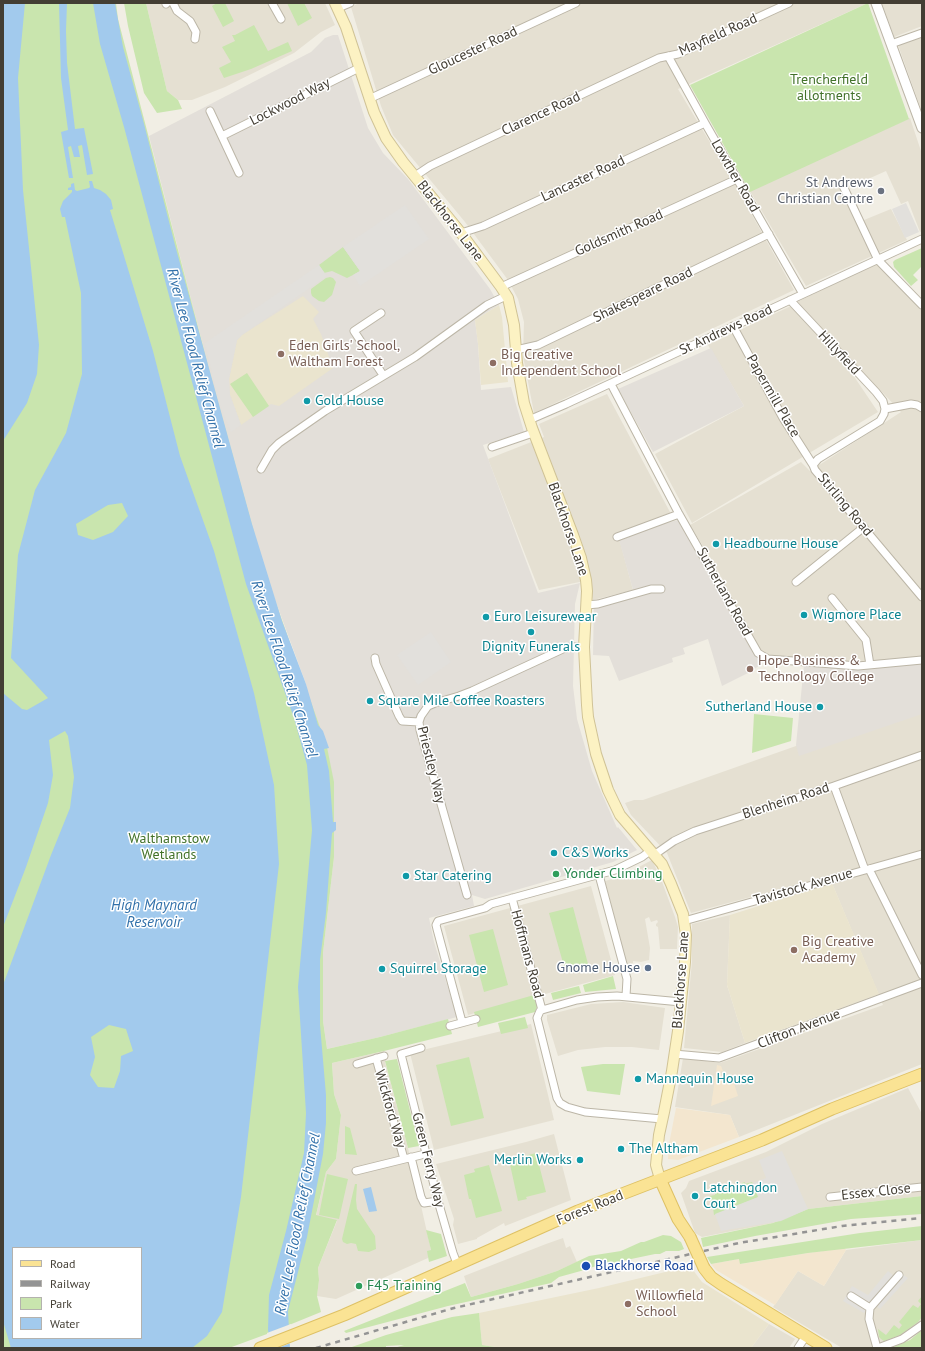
<!DOCTYPE html>
<style>
body{margin:0}
#map{position:relative;width:925px;height:1351px;overflow:hidden;background:#f1eee4;font-family:"PT Sans",sans-serif}
canvas{display:block}
.frame{position:absolute;inset:0;border:4px solid #433e34;pointer-events:none}
.legend{position:absolute;left:12px;top:1247px;width:130px;height:92px;box-sizing:border-box;background:#fff;border:1px solid #b4b2ae;margin:0;padding:5px 7px;list-style:none;font-size:12px;color:#433e34}
.legend li{display:flex;align-items:center;gap:8px;height:20px}
.legend b{width:20px;border:1px solid #b4b2ae}
</style>
<div id="map">
<canvas width="925" height="1351"></canvas>
<div class="frame"></div>
<ul class="legend">
<li><b style="height:5px;background:#fae394"></b>Road</li>
<li><b style="height:5px;background:#949494"></b>Railway</li>
<li><b style="height:11px;background:#c9e5ae"></b>Park</li>
<li><b style="height:11px;background:#a2caed"></b>Water</li>
</ul>
</div>
<script>
const c = document.querySelector('canvas').getContext('2d');
c.lineJoin = 'round';
function paint(path, color) { c.fillStyle = color; c.fill(path, 'evenodd'); }
const poly = rows => new Path2D(rows.map(r => 'M' + r).join(''));
function trace(path, color, width, dash) { c.strokeStyle = color; c.lineWidth = width; c.lineCap = dash ? 'butt' : 'round'; c.setLineDash(dash || []); c.stroke(path); }
function write(font, color, halo, rows, align = 'center') {
  c.font = font + ' "PT Sans",sans-serif'; c.lineWidth = 3; c.setLineDash([]); c.textBaseline = 'middle'; c.strokeStyle = halo; c.fillStyle = color; for (const [text, x, y, turn = 0] of rows) {
    c.save(); c.translate(x, y); c.rotate((+turn || 0) * Math.PI / 180); c.textAlign = isNaN(turn) ? turn : align; if (halo) c.strokeText(text, 0, 0); c.fillText(text, 0, 0); c.restore();
  }
}
paint(poly([
 [146,3,325,3,335,25,321,32,294,53,225,87,192,100,178,100,167,91],
 [359,3,868,3,678,89,729,174,794,290,534,413,523,356,524,322,518,299,508,280,465,222,393,135,381,106,351,7],
 [882,3,922,3,922,26,894,37],
 [922,37,922,112,898,45],
 [910,118,922,154,922,231,920,232,908,201,901,204,886,171,848,188,864,220,891,209,907,240,806,286,750,191],
 [876,264,922,309,922,661,859,667,759,655,717,569,690,525,801,462,810,471,901,412,797,302],
 [791,306,851,372,878,412,692,523,655,454,744,406,708,345],
 [607,394,671,514,618,534,633,590,593,600,590,580,539,590,488,459,544,437,539,424],
 [922,713,922,1064,739,1137,730,1115,675,1107,683,1058,720,1063,883,1005,829,876,691,913,667,853,631,815,625,803,634,800,643,800,796,746],
 [652,860,661,879,675,917,678,927,677,949,660,949,658,927,656,926,656,924,658,922,657,920,651,922,649,917,645,919,650,948,649,960,641,962,633,961,633,963,627,965,605,881,620,877],
 [591,886,615,975,468,1015,444,926],
 [730,915,727,985,745,1043,722,1052,684,1048,692,961,692,924],
 [623,1002,665,1008,659,1050,632,1047,605,1047,578,1050,558,1056,547,1020,547,1015,591,1004],
 [531,1024,554,1120,434,1150,410,1053],
 [384,1051,386,1061,385,1062,408,1148,431,1250,428,1258,336,1299,317,1296,319,1280,318,1268,337,1221,316,1216,326,1172,336,1159,341,1115,334,1094,332,1063],
 [908,1088,922,1114,922,1196,808,1209,773,1223,702,1237,695,1233,681,1193,686,1188,689,1181,766,1152,822,1124],
 [554,1134,571,1200,505,1226,504,1223,477,1238,477,1239,458,1244,453,1225,454,1219,436,1164,526,1142],
 [563,1238,566,1248,570,1246,577,1262,557,1271,518,1284,471,1297,464,1276,546,1244],
 [922,1240,922,1327,883,1348,842,1348,773,1307,798,1271,824,1286,846,1250],
 [769,1324,795,1339,789,1348,751,1348]
]), '#e5e0d2');
paint(poly([
 [717,1065,721,1066,723,1071,720,1072,722,1077,727,1075,728,1079,732,1077,738,1096,711,1106],
 [676,1108,730,1115,739,1137,678,1160,668,1159,669,1144],
 [845,1248,846,1250,824,1286,798,1271,775,1305,716,1270,711,1264,739,1259,741,1264,808,1253]
]), '#f3e6cf');
paint(poly([
 [333,35,338,35,368,128,383,153,408,179,490,289,499,305,475,320,478,344,481,390,511,387,524,432,483,445,538,593,580,583,575,604,573,686,577,719,592,771,617,828,618,827,637,850,613,862,485,899,472,895,474,906,429,918,434,942,457,1017,380,1037,327,1049,323,1021,323,953,334,857,306,684,266,575,209,369,149,136,311,52,325,38],
 [711,348,744,406,653,452,618,389],
 [678,520,707,573,758,655,763,658,761,664,752,671,722,686,708,639,683,648,685,654,672,658,673,662,619,681,609,656,593,655,594,601,633,590,618,536],
 [922,661,922,714,799,756,796,745,804,665]
]), '#e3dfd9');
paint(poly([
 [303,296,319,312,313,319,321,334,333,368,279,406,271,404,241,425,230,395,229,379,237,340,242,335],
 [499,305,502,317,508,382,481,385,478,344,475,320],
 [832,883,879,994,745,1043,727,985,730,915],
 [690,1266,702,1282,769,1324,751,1348,501,1348,482,1345,479,1313,599,1288]
]), '#eae4ce');
paint(poly([
 [3,3,116,3,118,19,125,46,209,369,266,575,327,747,334,782,334,857,323,953,323,1021,327,1049,380,1037,448,1019,452,1034,384,1051,332,1063,334,1094,341,1115,336,1159,326,1172,316,1215,337,1220,318,1268,319,1280,317,1296,321,1312,267,1334,229,1348,3,1348],
 [13,1248,141,1248,141,1338,13,1338],
 [124,3,146,3,167,91,178,100,182,109,157,113,144,93,128,26],
 [217,3,225,3,234,21,223,27,212,6],
 [287,3,304,3,312,18,298,26],
 [868,3,909,119,750,192,690,85],
 [254,25,268,51,288,42,292,51,251,69,224,78,219,68,231,62,222,47,235,41,232,35,235,35],
 [343,247,360,271,353,275,347,278,332,271,324,273,319,265],
 [922,248,922,266,913,275,918,280,911,286,894,267,893,262,895,260],
 [330,277,333,278,336,282,332,295,324,302,319,301,312,296,311,293,311,289,326,278],
 [247,373,269,406,253,417,230,384],
 [754,714,793,718,791,741,752,753],
 [573,907,588,964,565,970,549,913],
 [493,929,508,985,484,992,469,935],
 [613,976,616,989,585,992,583,985],
 [579,986,581,993,553,1000,551,993],
 [534,995,537,1007,535,1012,478,1027,474,1012],
 [525,1017,528,1028,501,1034,498,1023],
 [469,1057,484,1118,451,1126,436,1065],
 [397,1059,419,1146,408,1148,385,1061],
 [603,1064,625,1064,620,1095,587,1091,581,1067],
 [345,1126,350,1128,357,1155,345,1154],
 [536,1153,546,1192,526,1197,527,1199,518,1201,509,1160],
 [489,1165,502,1211,476,1218,471,1199,469,1199,464,1175,475,1172,474,1169],
 [327,1174,348,1179,339,1219,319,1215],
 [745,1182,745,1184,752,1182,759,1197,714,1215,713,1208,709,1196,715,1195,715,1193,722,1191,723,1192,740,1186,739,1184],
 [355,1184,357,1184,356,1200,357,1209,375,1236,376,1249,369,1252,358,1251,356,1244,351,1243,347,1244,343,1242,342,1239],
 [922,1196,922,1214,851,1219,755,1236,703,1247,701,1238,773,1223,808,1209],
 [922,1226,922,1240,808,1253,740,1264,739,1259,711,1264,707,1257,860,1233],
 [426,1230,441,1234,447,1256,429,1262,427,1251,431,1250],
 [663,1235,671,1236,681,1242,684,1249,679,1251,666,1251,660,1254,655,1254,593,1267,588,1269,559,1277,551,1283,448,1306,346,1333,344,1331,465,1283,471,1297,518,1284,557,1271,589,1256,621,1251,641,1242,644,1242],
 [922,1296,922,1317,918,1322,900,1335,884,1341,881,1339,879,1337,878,1329,886,1335,894,1325,899,1329,902,1325,899,1322,913,1305,918,1308,921,1304,918,1301],
 [479,1313,482,1345,501,1348,394,1348,404,1345,386,1346,386,1348,349,1348,386,1335,452,1317],
 [922,1330,922,1348,891,1348,910,1340]
]), '#c9e5ae');
paint(poly([
 [906,203,919,232,905,238,892,209],
 [405,205,429,239,360,286,353,275,360,271,343,247],
 [319,265,327,276,242,335,237,340,229,379,230,395,241,425,231,432,219,403,205,343],
 [431,632,451,662,418,685,397,655],
 [782,1151,808,1209,781,1221,721,1231,715,1214,758,1197,753,1183,766,1178,759,1160],
 [888,1271,894,1276,897,1271,908,1278,880,1309,872,1303,864,1313,843,1301,852,1286,868,1295]
]), '#e2e0dc');
paint(poly([
 [3,3,25,3,18,78,23,190,39,345,37,374,27,403,3,441],
 [59,3,67,3,66,31,67,63,75,129,84,128,93,174,87,175,82,145,78,146,80,157,74,157,71,146,68,147,73,178,69,178,61,132,68,130,61,78],
 [93,3,115,3,123,47,143,120,175,245,252,524,282,621,306,684,318,725,323,731,329,748,324,749,329,771,333,822,336,822,336,830,332,833,326,913,320,960,320,1025,326,1095,326,1123,323,1154,307,1237,288,1311,290,1348,271,1348,268,1330,269,1295,286,1231,304,1153,306,1113,298,987,312,830,307,765,294,718,246,584,124,127,100,44],
 [89,181,92,181,94,188,100,190,106,194,111,200,113,209,110,210,153,351,180,456,214,551,254,693,274,785,279,864,241,1197,222,1312,207,1336,192,1348,11,1348,3,1321,3,985,51,855,70,808,74,777,68,736,65,731,49,740,53,775,48,803,26,867,3,927,3,693,22,709,27,710,48,698,11,658,18,555,35,490,66,433,82,374,81,293,65,217,62,217,60,209,63,201,72,192,72,190,68,190,68,188,71,187,71,184,74,183,75,190,77,191,89,188,90,187],
 [122,503,128,516,113,532,93,540,78,535,76,524,108,505],
 [109,1025,126,1029,133,1051,121,1056,120,1071,114,1088,98,1087,90,1075,95,1057,91,1037],
 [13,1248,141,1248,141,1338,13,1338],
 [371,1187,377,1211,369,1212,363,1189]
]), '#a2caed');
paint(poly([
 [291,1324,291,1343,278,1348,269,1348,267,1333]
]), '#f1eee4');
const minor = poly([
 [173,3,177,11,190,21,196,32,195,39],
 [272,3,281,19],
 [166,4,167,3],
 [338,8,350,3],
 [891,44,922,33],
 [668,56,705,123,803,294],
 [369,99,576,3],
 [210,111,239,173],
 [222,136,359,68],
 [415,176,430,166,659,58,678,54,789,3],
 [844,188,878,260,922,305],
 [461,233,483,226,705,123],
 [501,287,737,179],
 [790,300,876,392,883,401,885,409,884,414,880,421,818,459,813,465,815,470,922,597],
 [381,313,354,331,383,375],
 [733,326,783,418,813,465],
 [516,350,538,345,769,234],
 [611,384,679,514,758,653,768,659,858,666,922,660],
 [885,409,911,404,917,405,922,408],
 [529,420,566,404,922,239],
 [492,447,533,433],
 [261,469,272,450,279,443,325,411,415,357,487,305,506,296],
 [617,537,679,514],
 [796,582,864,527],
 [832,598,866,640,870,665],
 [586,605,598,604,651,589,661,589],
 [375,658,376,664,399,716,402,721,419,722],
 [834,786,865,870],
 [654,855,674,841,695,831,834,786,922,755],
 [869,869,922,975],
 [599,875,627,979,626,996],
 [467,895,420,730,419,722,421,716,428,706,435,703,459,696,472,691,565,648,572,647,584,647],
 [512,898,542,1010],
 [684,921,922,854],
 [462,1022,437,929,436,925,438,921,485,908,491,904,615,870,642,857,650,851],
 [450,1026,476,1019],
 [421,1048,401,1054,438,1201,453,1253,458,1266],
 [674,1054,719,1058,922,983],
 [376,1058,404,1159],
 [357,1064,384,1056],
 [662,1119,585,1112,567,1107,560,1103,557,1098,537,1018,540,1011,542,1010,577,1000,597,997,617,996,681,1002],
 [411,1157,421,1197,424,1203,438,1201],
 [356,1171,421,1155],
 [830,1197,922,1187],
 [851,1296,870,1308],
 [798,1348,806,1336],
 [877,1348,869,1319,870,1308,899,1275],
 [878,1348,902,1339,922,1325]
]);
const tertiary = poly([
 [876,3,922,128]
]);
const secondary = poly([
 [335,3,346,27,374,112,386,138,403,162,461,233,501,287,508,298,514,325,517,363,524,403,532,428,573,535,581,558,586,580,587,591,584,647,587,705,588,717,596,754,608,790,620,815,662,864,671,884,683,914,686,935,685,962,678,1031,672,1071,664,1112,659,1135,656,1165,660,1179]
]);
const primary = poly([
 [660,1179,678,1219,690,1237],
 [704,1268,711,1277,721,1284,826,1348],
 [260,1348,344,1315,578,1211,762,1140,832,1109,922,1074]
]);
trace(minor, '#bcb6a7', 9);
trace(tertiary, '#bcb6a7', 11);
trace(secondary, '#d0c396', 12);
trace(primary, '#dec165', 13);
trace(minor, '#fff', 7);
trace(tertiary, '#fff', 9);
trace(secondary, '#fcf2c3', 10);
trace(primary, '#fae394', 11);
trace(poly([
 [316,1348,454,1308,739,1243,842,1226,922,1218]
]), '#949494', 2.5, [5, 5]);
const primaryBridge = poly([
 [690,1237,704,1268]
]);
trace(primaryBridge, '#dec165', 13, []);
trace(primaryBridge, '#fae394', 11);
for (const [x, y, r, color] of [
 [881,191,4,"#6b7280"],
 [281,354,4,"#8d6e63"],
 [493,363,4,"#8d6e63"],
 [307,401,4,"#0f9aa8"],
 [716,544,4,"#0f9aa8"],
 [804,615,4,"#0f9aa8"],
 [486,617,4,"#0f9aa8"],
 [531,632,4,"#0f9aa8"],
 [750,669,4,"#8d6e63"],
 [370,701,4,"#0f9aa8"],
 [820,707,4,"#0f9aa8"],
 [554,853,4,"#0f9aa8"],
 [556,874,4,"#2e9e5b"],
 [406,876,4,"#0f9aa8"],
 [794,950,4,"#8d6e63"],
 [648,968,4,"#5c6f8a"],
 [382,969,4,"#0f9aa8"],
 [638,1079,4,"#0f9aa8"],
 [621,1149,4,"#0f9aa8"],
 [580,1160,4,"#0f9aa8"],
 [695,1196,4,"#0f9aa8"],
 [586,1266,5,"#1a4fb4"],
 [359,1286,4,"#2e9e5b"],
 [628,1304,4,"#8d6e63"]
]) { const dot = new Path2D(); dot.arc(x, y, r, 0, 2 * Math.PI); c.fillStyle = color; c.fill(dot); trace(dot, '#fff', 1.5); }
write('14px', '#433e34', '#fff', [
 ["Mayfield Road",718,35,-24],
 ["Gloucester Road",473,51,-25],
 ["Lockwood Way",290,102,-27],
 ["Clarence Road",541,114,-25],
 ["Lowther Road",735,176,60],
 ["Lancaster Road",583,179,-25],
 ["Blackhorse Lane",450,221,52],
 ["Goldsmith Road",619,233,-24],
 ["Shakespeare Road",643,295,-26],
 ["St Andrews Road",726,330,-25],
 ["Hillyfield",839,353,47],
 ["Papermill Place",773,396,60],
 ["Stirling Road",845,505,50],
 ["Blackhorse Lane",568,529,71],
 ["Sutherland Road",724,592,61],
 ["Priestley Way",431,765,76],
 ["Blenheim Road",786,801,-18],
 ["Tavistock Avenue",803,887,-16],
 ["Hoffmans Road",527,954,75],
 ["Blackhorse Lane",681,980,-86],
 ["Clifton Avenue",799,1029,-21],
 ["Wickford Way",390,1109,74],
 ["Green Ferry Way",428,1160,76],
 ["Essex Close",876,1192,-6],
 ["Forest Road",590,1208,-22]
]);
write('14px', '#42722a', '#fff', [
 ["Trencherfield",829,80],
 ["allotments",829,96],
 ["Walthamstow",169,839],
 ["Wetlands",169,855]
]);
write('14px', '#5b616d', '#fff', [
 ["St Andrews",873,183],
 ["Christian Centre",873,199]
], 'right');
write('14px', '#785e54', '#fff', [
 ["Eden Girls' School,",289,346],
 ["Waltham Forest",289,362],
 ["Big Creative",501,355],
 ["Independent School",501,371],
 ["Hope Business &",758,661],
 ["Technology College",758,677],
 ["Big Creative",802,942],
 ["Academy",802,958],
 ["Willowfield",636,1296],
 ["School",636,1312]
], 'left');
write('14px', '#0d838f', '#fff', [
 ["Gold House",315,401],
 ["Headbourne House",724,544],
 ["Wigmore Place",812,615],
 ["Euro Leisurewear",494,617],
 ["Dignity Funerals",531,647,"center"],
 ["Square Mile Coffee Roasters",378,701],
 ["Sutherland House",812,707,"right"],
 ["C&S Works",562,853],
 ["Star Catering",414,876],
 ["Squirrel Storage",390,969],
 ["Mannequin House",646,1079],
 ["The Altham",629,1149],
 ["Merlin Works",572,1160,"right"],
 ["Latchingdon",703,1188],
 ["Court",703,1204]
], 'left');
write('14px', '#27864d', '#fff', [
 ["Yonder Climbing",564,874],
 ["F45 Training",367,1286]
], 'left');
write('14px', '#4e5e75', '#fff', [
 ["Gnome House",640,968]
], 'right');
write('14px', '#164399', '#fff', [
 ["Blackhorse Road",595,1266]
], 'left');
write('italic 15px', '#3271aa', '#fff', [
 ["River Lee Flood Relief Channel",195,358,75],
 ["River Lee Flood Relief Channel",284,669,72],
 ["High Maynard",154,906],
 ["Reservoir",154,923],
 ["River Lee Flood Relief Channel",298,1224,-79]
]);
</script>
